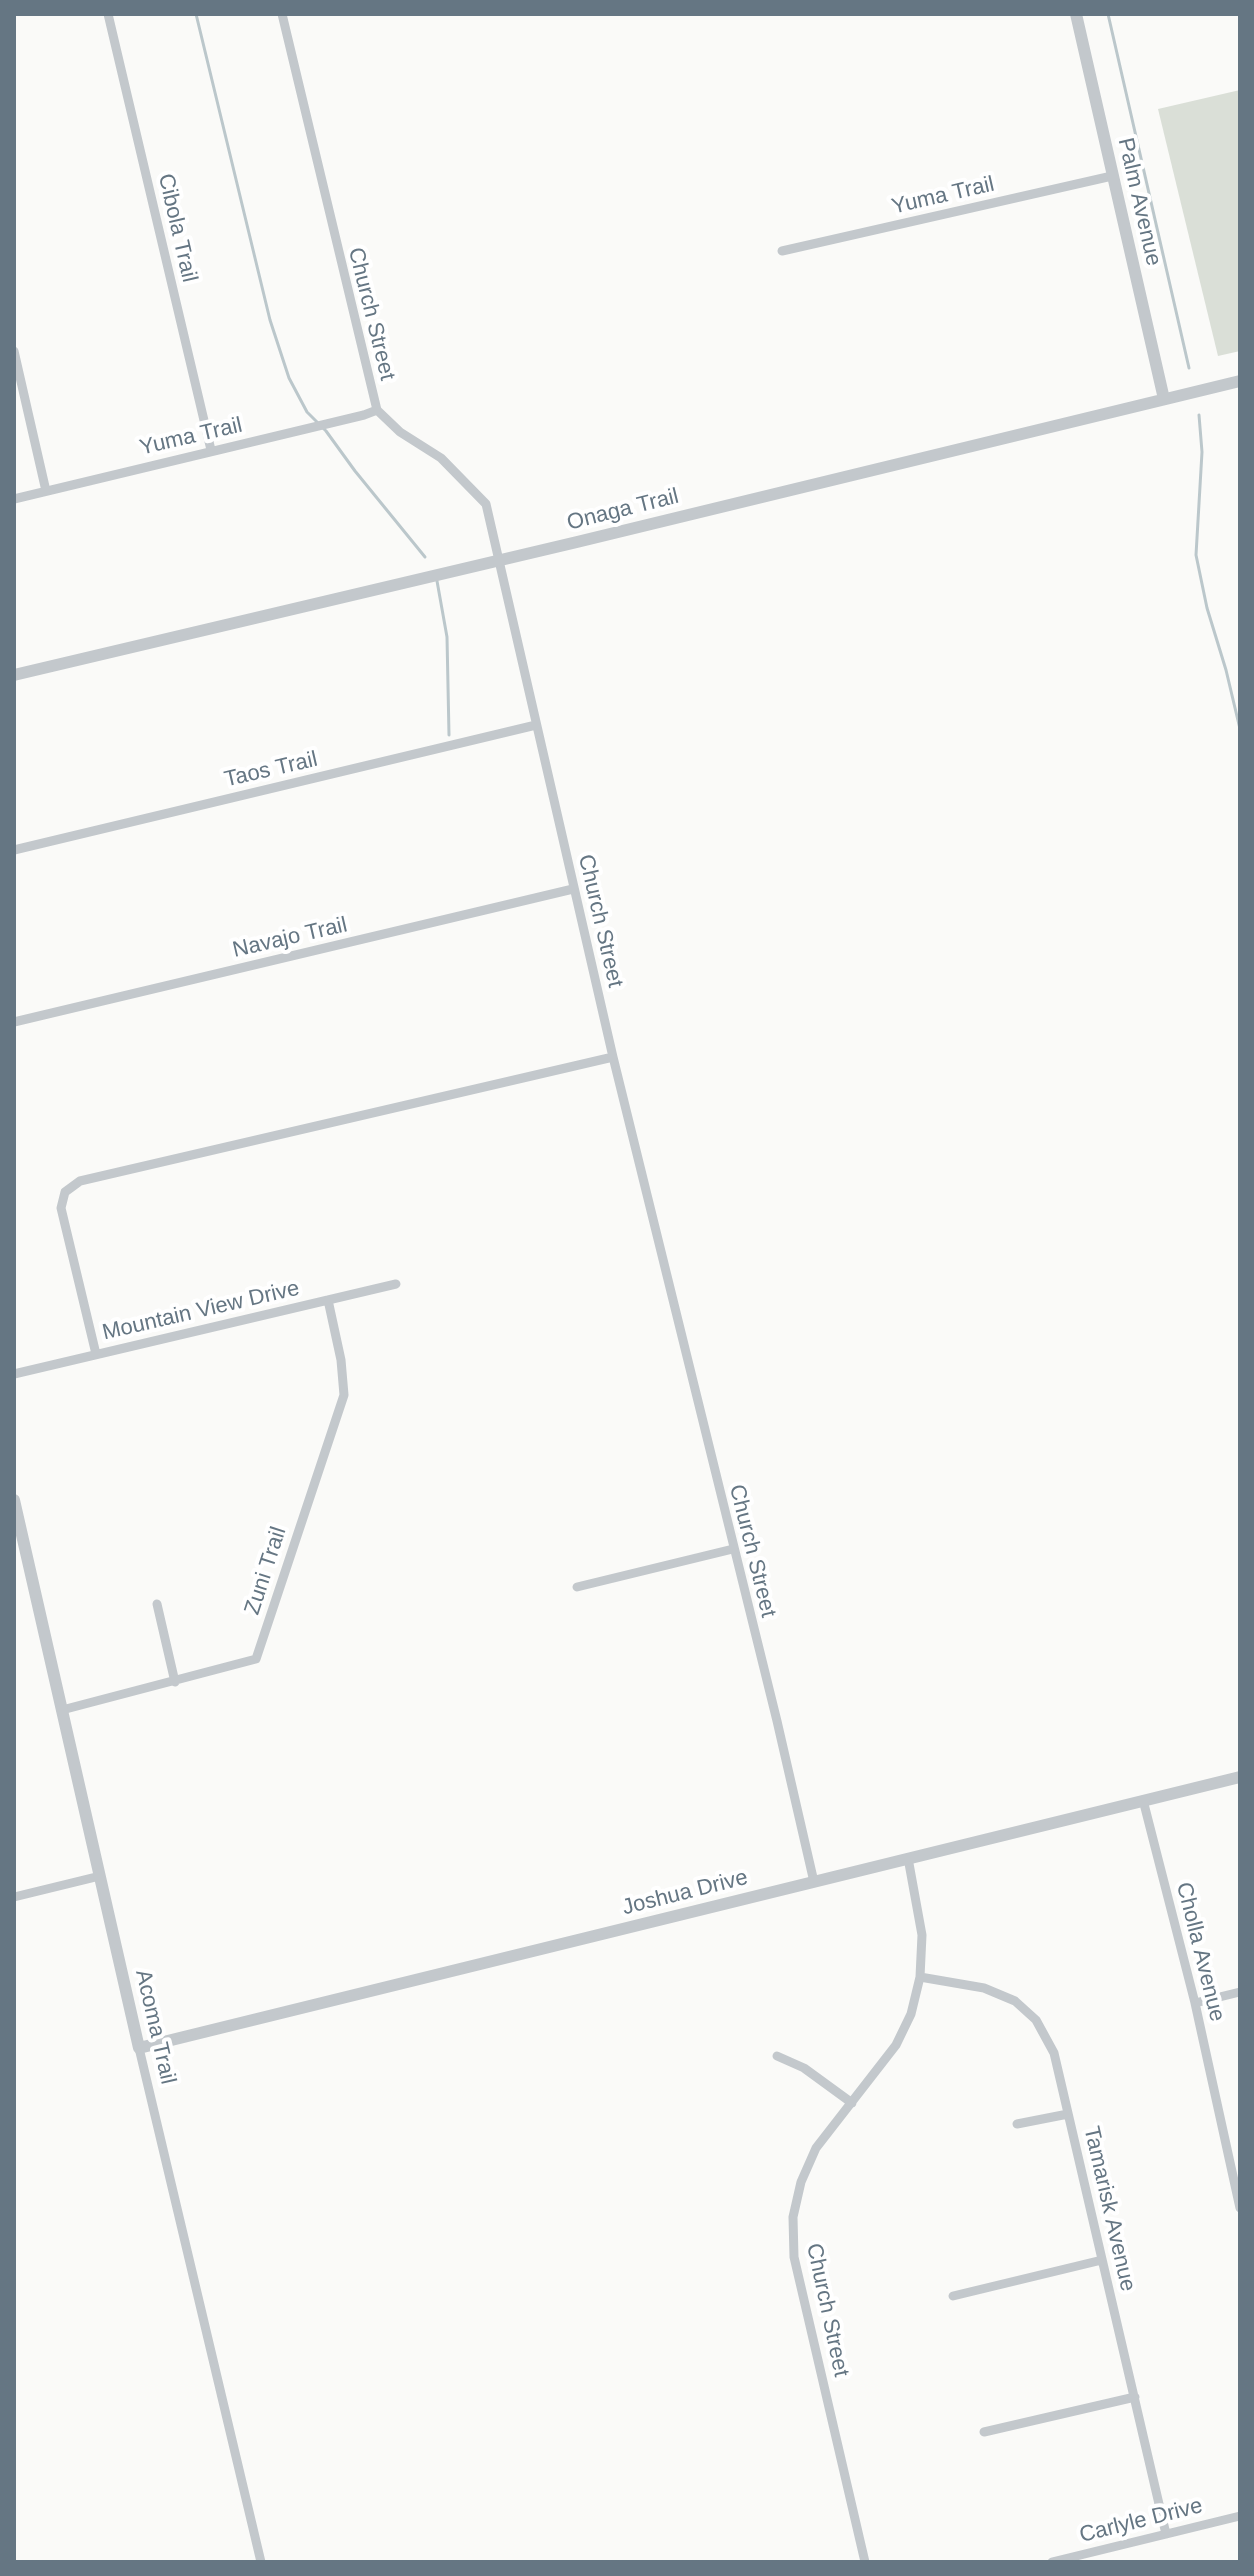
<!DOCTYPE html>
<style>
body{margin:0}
#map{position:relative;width:1254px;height:2576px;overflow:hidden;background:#fafaf8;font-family:Arial,sans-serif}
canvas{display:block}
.frame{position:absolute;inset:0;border:16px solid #657683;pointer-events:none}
</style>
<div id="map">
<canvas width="1254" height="2576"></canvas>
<div class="frame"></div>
</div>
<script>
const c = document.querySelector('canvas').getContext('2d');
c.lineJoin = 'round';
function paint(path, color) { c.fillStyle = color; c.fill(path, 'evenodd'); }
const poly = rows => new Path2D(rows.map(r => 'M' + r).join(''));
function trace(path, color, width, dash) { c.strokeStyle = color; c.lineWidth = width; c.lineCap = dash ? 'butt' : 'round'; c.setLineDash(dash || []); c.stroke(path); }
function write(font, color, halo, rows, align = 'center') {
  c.font = font + ' Arial,sans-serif'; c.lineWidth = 8; c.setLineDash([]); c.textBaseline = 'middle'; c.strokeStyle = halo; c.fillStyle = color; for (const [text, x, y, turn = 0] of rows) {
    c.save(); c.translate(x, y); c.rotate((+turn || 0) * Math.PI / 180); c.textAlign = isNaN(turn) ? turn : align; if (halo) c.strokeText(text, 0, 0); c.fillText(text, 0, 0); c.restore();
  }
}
paint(poly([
 [1240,90,1240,351,1218,356,1158,109]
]), '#dadfd7');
trace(poly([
 [196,14,270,320,289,378,307,412,326,431,355,471,425,557],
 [1108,14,1189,368],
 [1199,415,1202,452,1196,555,1207,608,1226,670,1240,729],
 [437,581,447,637,449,735]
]), '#bbc7cb', 3);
trace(poly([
 [108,14,211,450],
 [282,14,377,410,400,432,441,458,486,504,613,1057,777,1721,814,1882],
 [782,251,1112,176],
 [14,351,46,491],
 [14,499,364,415,377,410],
 [14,850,536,725],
 [14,1022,573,889],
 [96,1354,61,1208,65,1192,80,1181,613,1057],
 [14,1374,396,1284],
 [577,1587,733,1549],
 [157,1604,175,1682],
 [62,1710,256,1659,344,1395,341,1360,328,1300],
 [1143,1800,1195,2003,1240,2208],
 [14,1897,100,1876],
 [920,1977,984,1988,1015,2001,1036,2020,1054,2053,1166,2534],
 [1195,2003,1240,1992],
 [139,2048,261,2562],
 [777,2056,804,2068,852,2103],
 [1017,2124,1068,2114],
 [953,2296,1102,2260],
 [984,2432,1135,2397],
 [865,2562,794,2257,793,2217,801,2182,816,2148,896,2045,911,2014,920,1977,922,1935,908,1858],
 [1052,2562,1240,2516]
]), '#c3c8cc', 9);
trace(poly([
 [1076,14,1164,399],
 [14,675,577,542,1240,381],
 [14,1500,139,2048,1240,1777]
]), '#c3c8cc', 12);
write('22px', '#657683', '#fff', [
 ["Yuma Trail",943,196,-13],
 ["Palm Avenue",1139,202,77],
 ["Cibola Trail",177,228,77],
 ["Church Street",371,314,76],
 ["Yuma Trail",191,437,-13],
 ["Onaga Trail",623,510,-14],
 ["Taos Trail",271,770,-13],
 ["Church Street",600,921,77],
 ["Navajo Trail",290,938,-13],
 ["Mountain View Drive",201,1311,-13],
 ["Church Street",752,1551,76],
 ["Zuni Trail",266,1571,-72],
 ["Joshua Drive",685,1893,-14],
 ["Cholla Avenue",1200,1952,76],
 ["Acoma Trail",155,2027,77],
 ["Tamarisk Avenue",1109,2209,77],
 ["Church Street",827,2310,78],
 ["Carlyle Drive",1141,2521,-14]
]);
</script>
